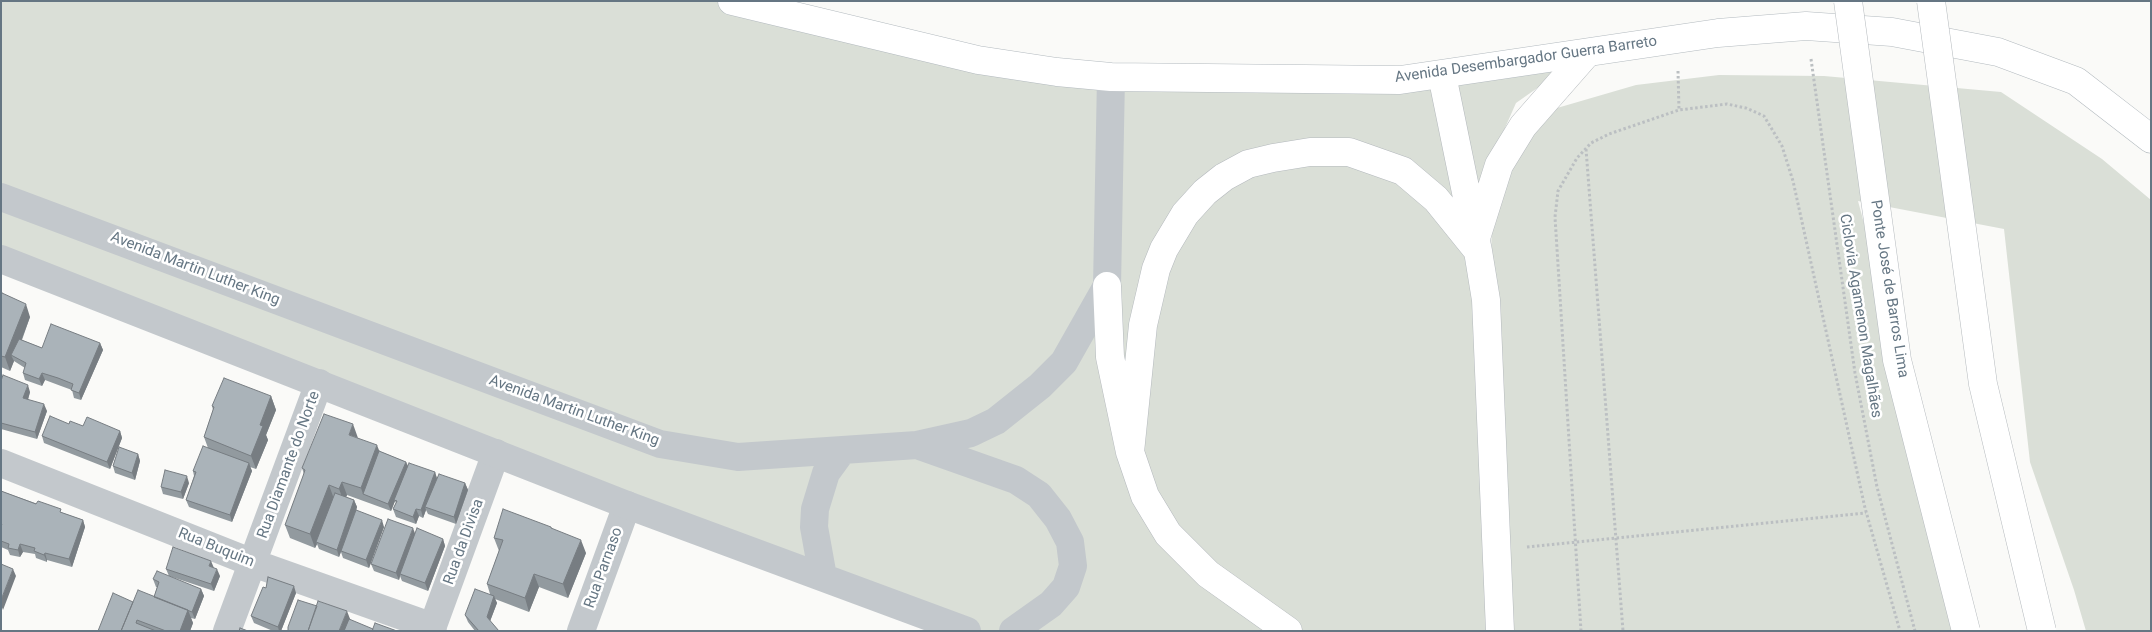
<!DOCTYPE html>
<meta charset="utf-8">
<style>
body{margin:0}
#map{position:relative;width:2152px;height:632px;overflow:hidden;background:#fafaf8;font-family:Roboto,sans-serif}
canvas{display:block}
.frame{position:absolute;inset:0;border:2px solid #657683;pointer-events:none}
</style>
<div id="map">
<canvas width="2152" height="632"></canvas>
<div class="frame"></div>
</div>
<script>
const c = document.querySelector('canvas').getContext('2d');
c.lineJoin = 'round';
function paint(path, color) { c.fillStyle = color; c.fill(path, 'evenodd'); }
const poly = rows => new Path2D(rows.map(r => 'M' + r).join(''));
function trace(path, color, width, dash) { c.strokeStyle = color; c.lineWidth = width; c.lineCap = dash ? 'butt' : 'round'; c.setLineDash(dash || []); c.stroke(path); }
function write(font, color, halo, rows, align = 'center') {
  c.font = font + ' Roboto,sans-serif'; c.lineWidth = 5; c.setLineDash([]); c.textBaseline = 'middle'; c.strokeStyle = halo; c.fillStyle = color; for (const [text, x, y, turn = 0] of rows) {
    c.save(); c.translate(x, y); c.rotate((+turn || 0) * Math.PI / 180); c.textAlign = isNaN(turn) ? turn : align; if (halo) c.strokeText(text, 0, 0); c.fillText(text, 0, 0); c.restore();
  }
}
paint(poly([
 [1,1,732,1,978,60,1183,82,1587,53,1516,103,1497,146,1533,115,1636,85,1719,75,1824,76,2001,92,2102,159,2151,200,2151,631,2086,631,2074,590,2030,462,2004,229,1858,201,1869,242,1956,631,1503,631,1491,281,1492,188,1478,251,1500,631,967,631,1,259]
]), '#dadfd7');
const secondary = poly([
 [732,1,978,60,1057,72,1111,77,1400,80,1718,33,1806,26,1892,32,1998,52,2076,81,2151,139]
]);
const trunk = poly([
 [1442,75,1478,251,1486,300,1500,631],
 [1476,238,1499,165,1523,126,1587,53],
 [1107,286,1110,357,1130,452,1145,496,1168,534,1208,574,1288,631],
 [1130,452,1143,325,1156,269,1164,249,1185,214,1205,192,1224,177,1248,164,1273,158,1310,152,1349,152,1403,171,1436,199,1478,251]
]);
trace(secondary, '#b3babf', 29);
trace(trunk, '#b4b9bd', 29);
trace(poly([
 [1811,59,1855,373,1877,487,1915,631],
 [1678,71,1679,110],
 [1586,149,1623,631],
 [1527,547,1866,513],
 [1581,631,1555,217,1558,191,1577,158,1591,143,1609,134,1679,110,1727,104,1746,108,1764,116,1782,146,1793,181,1865,508,1900,631]
]), '#bbbfc2', 3, [2.5, 2.5]);
trace(poly([
 [1,463,253,563,433,627],
 [227,631,319,383],
 [431,631,496,453],
 [581,631,627,505]
]), '#c3c8cc', 28);
trace(poly([
 [1,197,660,444,738,457,917,445,971,433,996,421,1040,386,1064,362,1107,286,1111,77],
 [1,259,627,505,967,631],
 [917,445,1016,480,1039,495,1058,519,1070,542,1073,566,1066,587,1051,604,1013,631],
 [823,577,814,527,815,509,826,473,842,451]
]), '#c3c8cc', 28);
trace(secondary, '#fff', 28);
trace(trunk, '#fff', 28);
const trunkBridge = poly([
 [1848,1,1897,360,1966,631],
 [1931,1,1983,384,2042,631]
]);
trace(trunkBridge, '#b4b9bd', 29, []);
trace(trunkBridge, '#fff', 28);
paint(poly([
 [1,296,30,317,22,340,42,348,100,343,103,350,81,400,74,398,72,390,61,386,45,380,42,386,25,380,23,373,25,368,14,361,10,371,1,367],
 [1,381,30,392,28,400,47,411,37,439,1,429],
 [271,396,276,410,266,435,268,440,256,469,250,467,252,471,232,522,189,507,186,500,194,476,193,471,208,448,204,437,213,410,212,406],
 [69,424,120,431,122,438,110,469,44,443,42,436],
 [358,438,379,451,406,462,408,466,435,472,437,478,465,483,468,490,456,524,428,514,426,510,423,518,419,516,416,524,396,517,393,509,396,503,395,501,391,511,347,495,346,497,354,500,357,507,356,511,384,527,369,568,343,558,341,552,339,557,319,549,317,544,315,548,290,538,285,525,304,474,302,468],
 [138,454,140,461,135,480,115,473,113,466],
 [189,483,183,499,163,494,161,487],
 [1,491,83,520,85,527,72,567,47,560,47,562,36,558,35,554,23,552,20,557,10,555,8,550,1,547],
 [551,527,552,529,586,553,568,598,539,587,529,612,495,599,497,603,490,621,499,631,475,631,468,622,465,615,490,594,487,584,499,551,494,538],
 [415,534,443,539,445,546,428,591,402,581,400,576,399,580,374,571,371,564],
 [166,569,220,576,214,591,169,576],
 [153,579,201,589,204,596,195,619,191,618,193,623,190,631,98,631,133,602,154,597,157,587,156,587],
 [266,588,296,593,281,631,273,631,254,623,251,616]
]), '#929a9f');
paint(poly([
 [26,304,30,317,15,357,11,355,14,361,10,371,5,357],
 [100,343,103,350,81,400,79,393],
 [42,373,45,380,42,386,39,379],
 [28,385,30,392,26,406,23,398],
 [271,396,276,410,266,435,268,440,256,469,251,456,260,425],
 [44,404,47,411,37,439,35,432],
 [353,424,358,438,349,435],
 [120,431,122,438,110,469,107,462],
 [377,445,382,458,363,494,361,488],
 [138,454,140,461,135,480,132,473],
 [406,462,409,469,394,500,395,501,391,511,388,504],
 [249,463,252,471,232,522,230,515],
 [435,472,437,479,425,507,426,510,423,518,421,510],
 [187,476,189,483,183,499,181,492],
 [342,482,347,495,344,502,339,489],
 [465,483,468,490,456,524,454,517],
 [329,485,334,499,316,542,317,544,315,548,310,534],
 [354,500,357,507,339,557,337,550],
 [416,509,419,516,416,524,413,517],
 [83,520,85,527,72,567,69,559],
 [382,520,384,527,369,568,366,560],
 [413,528,416,536,400,574,400,576,399,580,396,573],
 [443,539,445,546,428,591,425,583],
 [581,540,586,553,568,598,563,584],
 [20,544,23,552,20,557,18,550],
 [45,553,47,560,47,562,44,555],
 [211,561,214,568,209,566],
 [13,569,16,576,3,610,1,605,1,600],
 [217,569,220,576,214,591,211,584],
 [534,574,539,587,529,612,525,598],
 [294,586,296,593,281,631,279,631,278,627],
 [201,589,204,596,195,619,192,612],
 [494,596,497,603,489,624,487,617],
 [188,610,193,623,190,631,180,631],
 [347,611,352,624,349,631,339,631]
]), '#777d82');
const building = poly([
 [2,293,26,304,5,357,1,356,1,296,2,293],
 [51,324,100,343,79,393,71,390,73,384,58,378,42,373,39,379,23,373,26,363,11,355,19,339,42,348,51,324],
 [3,375,28,385,23,398,44,404,35,432,1,423,1,381,3,375],
 [224,378,271,396,260,425,263,426,251,456,204,437,214,407,212,406,224,378],
 [324,414,353,424,349,435,377,445,361,488,342,482,339,489,329,485,310,534,285,525,303,476,305,470,302,468,324,414],
 [50,416,69,424,70,421,83,426,87,417,120,431,107,462,42,436,50,416],
 [203,446,249,463,230,515,186,500,196,472,193,471,203,446],
 [119,447,138,454,132,473,113,466,119,447],
 [379,451,406,462,388,504,363,494,379,451],
 [409,463,435,472,421,510,416,509,413,517,393,509,397,501,394,500,409,463],
 [165,470,187,476,181,492,161,487,165,470],
 [439,474,465,483,454,517,425,507,439,474],
 [1,491,36,504,38,501,61,509,60,512,83,520,69,559,45,553,44,555,34,551,35,548,20,544,18,550,8,548,9,544,1,541,1,526,2,524,1,523,1,491],
 [335,493,354,500,337,550,316,542,335,493],
 [503,509,551,527,551,528,581,540,563,584,534,574,525,598,487,584,503,540,494,538,503,509],
 [356,510,382,520,366,560,341,551,356,510],
 [388,519,413,528,396,573,371,564,388,519],
 [417,528,443,539,425,583,400,574,417,528],
 [173,547,211,561,209,566,217,569,211,584,166,569,173,547],
 [1,564,13,569,1,600,1,564],
 [157,571,201,589,192,612,154,597,159,582,153,579,157,571],
 [268,577,294,586,278,627,251,616,263,587,266,588,268,577],
 [475,589,494,596,487,617,499,631,479,631,465,615,475,589],
 [138,590,188,610,180,631,166,631,137,620,136,623,156,631,121,631,138,590],
 [113,593,133,602,121,631,98,631,113,593],
 [298,600,317,606,308,631,288,631,288,627,298,600],
 [318,601,347,611,339,631,308,631,318,601],
 [349,619,373,629,372,631,344,631,349,619],
 [375,623,397,631,372,631,375,623],
 [240,628,248,631,239,631,240,628]
]);
paint(building, '#aab3b9');
trace(building, '#777d82', 1);
write('15px', '#657683', '#fff', [
 ["Avenida Desembargador Guerra Barreto",1526,60,-8],
 ["Avenida Martin Luther King",195,269,21],
 ["Ponte José de Barros Lima",1889,289,81],
 ["Ciclovia Agamenon Magalhães",1860,316,81],
 ["Avenida Martin Luther King",574,411,20],
 ["Rua Diamante do Norte",289,465,-70],
 ["Rua da Divisa",464,542,-70],
 ["Rua Buquim",216,548,22],
 ["Rua Parnaso",604,568,-70]
]);
</script>
